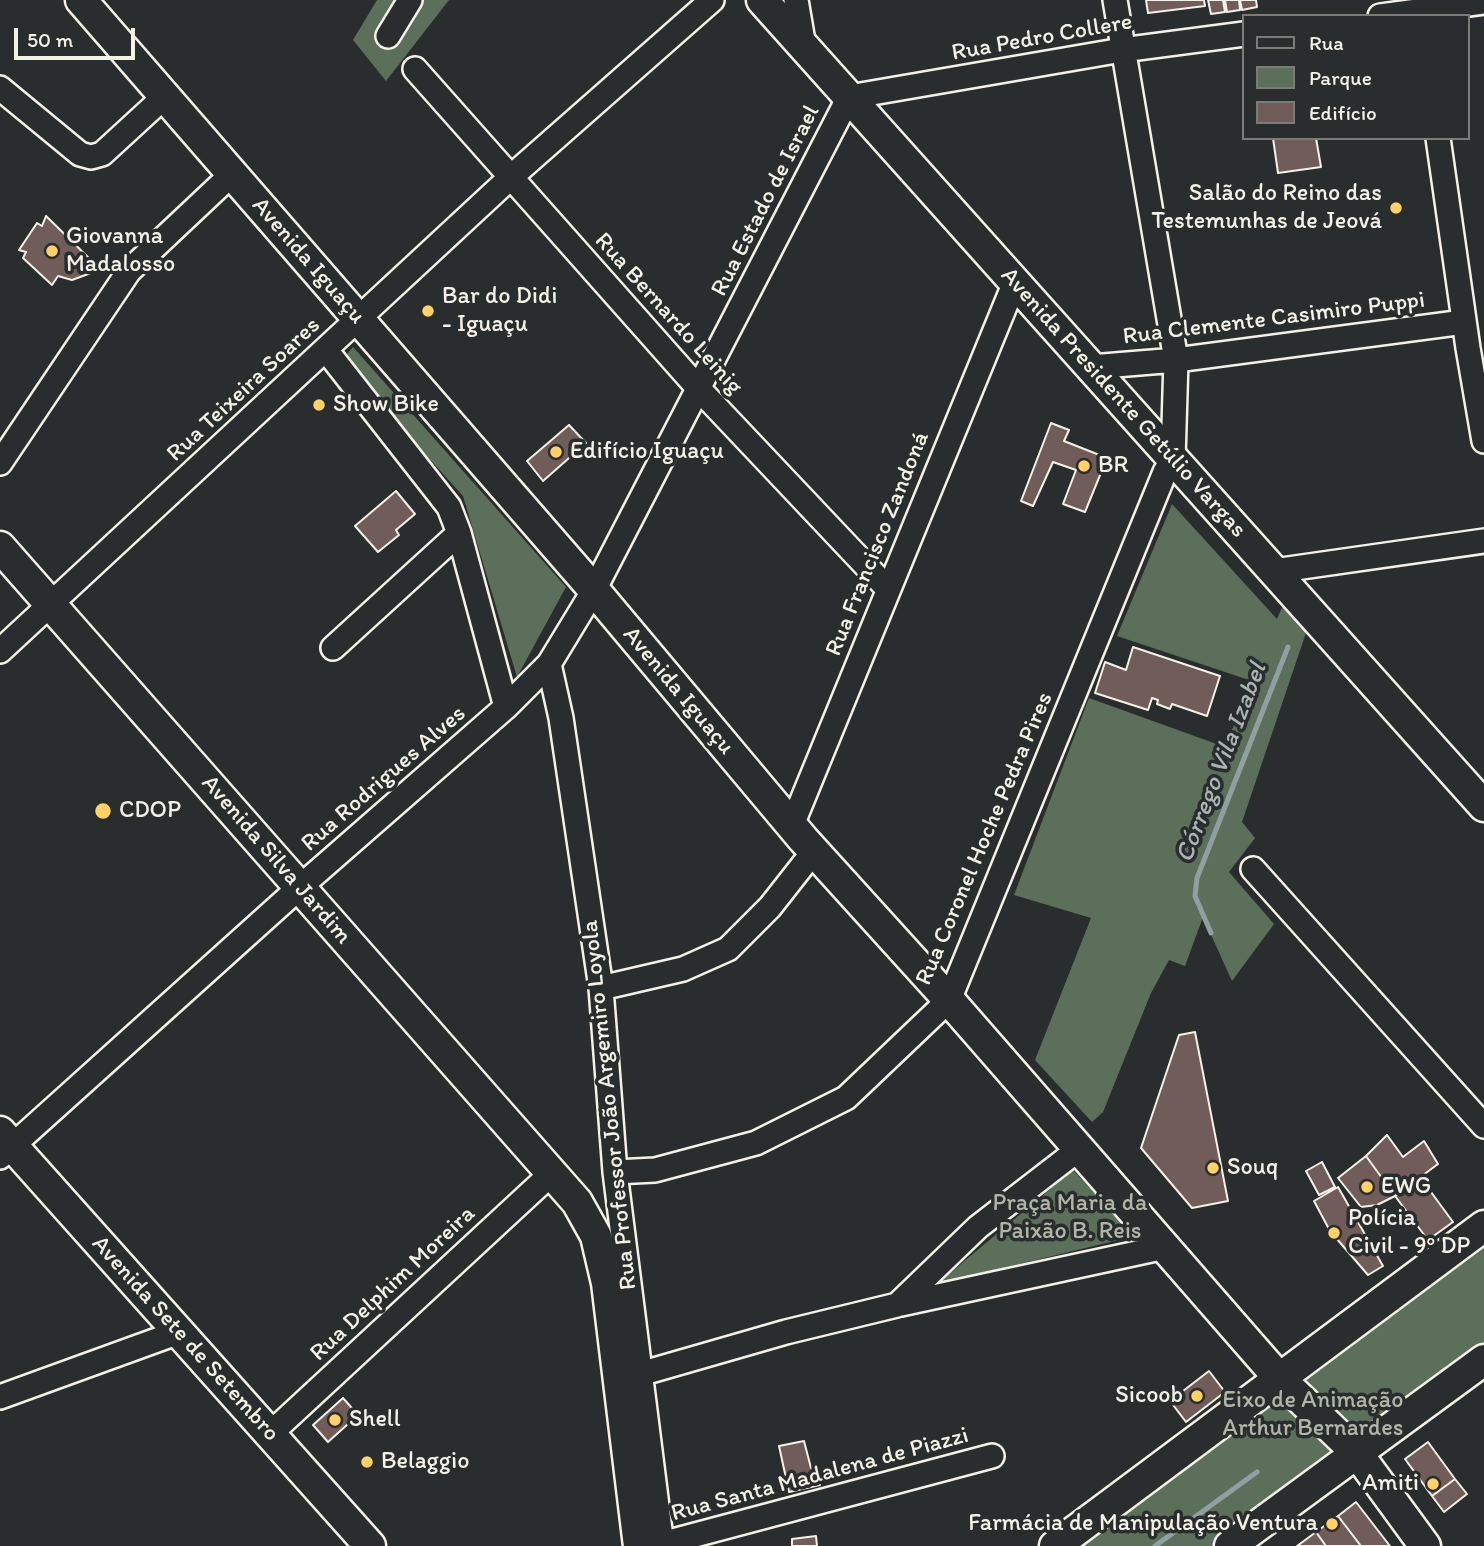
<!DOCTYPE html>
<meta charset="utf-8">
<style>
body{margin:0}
#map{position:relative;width:1484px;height:1546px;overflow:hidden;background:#2a2d2e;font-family:Itim,sans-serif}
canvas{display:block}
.legend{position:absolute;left:1242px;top:14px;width:228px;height:126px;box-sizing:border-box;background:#2a2d2e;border:2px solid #7b7b78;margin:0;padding:9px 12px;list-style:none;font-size:21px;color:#f4f1e8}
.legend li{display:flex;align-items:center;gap:14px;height:35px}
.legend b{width:35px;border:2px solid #7b7b78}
.scale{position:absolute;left:14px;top:28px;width:121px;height:32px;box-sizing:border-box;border:4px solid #f4f1e8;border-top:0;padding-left:9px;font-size:21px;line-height:24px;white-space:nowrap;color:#f4f1e8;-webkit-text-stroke:5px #2a2d2e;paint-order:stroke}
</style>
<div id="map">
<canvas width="1484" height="1546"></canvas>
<ul class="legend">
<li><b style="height:9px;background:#2a2d2e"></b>Rua</li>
<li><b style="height:19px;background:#5b6f5a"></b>Parque</li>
<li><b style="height:19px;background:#705d5a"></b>Edifício</li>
</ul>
<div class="scale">50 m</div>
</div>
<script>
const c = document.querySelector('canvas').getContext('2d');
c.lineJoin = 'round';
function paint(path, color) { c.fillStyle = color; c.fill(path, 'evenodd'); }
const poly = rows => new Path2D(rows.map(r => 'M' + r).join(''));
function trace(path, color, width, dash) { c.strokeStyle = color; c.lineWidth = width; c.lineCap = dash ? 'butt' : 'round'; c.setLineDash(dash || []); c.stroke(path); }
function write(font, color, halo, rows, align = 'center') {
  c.font = font + ' Itim,sans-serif'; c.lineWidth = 7; c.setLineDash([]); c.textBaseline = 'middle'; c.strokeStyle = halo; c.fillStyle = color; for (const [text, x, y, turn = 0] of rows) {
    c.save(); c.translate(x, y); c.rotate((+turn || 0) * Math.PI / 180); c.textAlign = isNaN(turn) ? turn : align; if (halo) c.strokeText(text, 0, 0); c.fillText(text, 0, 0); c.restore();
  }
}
paint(poly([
 [377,0,449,0,386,81,353,40],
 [353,347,566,587,517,677,463,496,341,361],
 [1172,504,1277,619,1287,596,1310,621,1242,822,1255,838,1229,872,1274,924,1232,981,1203,917,1185,966,1169,960,1151,993,1103,1112,1092,1122,1035,1060,1091,918,1014,895,1089,698,1225,747,1252,681,1117,636],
 [1073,1170,1135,1236,937,1284],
 [1484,1232,1484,1351,1213,1546,1061,1546]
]), '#5b6f5a');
trace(poly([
 [1211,933,1195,896,1197,878,1288,647],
 [1155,1546,1257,1472]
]), '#90a0a2', 5);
const building = poly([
 [1146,0,1204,0,1205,6,1148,13,1146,0],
 [1208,0,1223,0,1225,12,1211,14,1208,0],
 [1225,0,1239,0,1240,10,1227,12,1225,0],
 [1240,0,1256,0,1257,7,1242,10,1240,0],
 [1273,138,1316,138,1321,167,1278,173,1273,138],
 [46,216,96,265,91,273,72,280,58,276,52,285,23,258,26,252,19,250,37,223,42,226,46,216],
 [1051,423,1069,430,1064,441,1107,458,1085,512,1063,504,1076,470,1053,462,1033,506,1021,501,1051,423],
 [569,425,586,443,543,481,527,461,569,425],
 [396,491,415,514,396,530,399,535,378,552,355,526,396,491],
 [1133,647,1220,676,1207,716,1172,704,1170,709,1157,704,1158,700,1152,698,1148,710,1095,693,1105,662,1126,670,1133,647],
 [1195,1032,1228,1201,1192,1208,1141,1148,1179,1035,1195,1032],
 [1387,1135,1403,1157,1424,1141,1438,1164,1395,1196,1366,1156,1387,1135],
 [1366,1156,1395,1196,1377,1205,1361,1207,1338,1178,1366,1156],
 [1322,1162,1335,1187,1319,1195,1306,1171,1322,1162],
 [1420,1177,1453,1222,1428,1240,1395,1196,1420,1177],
 [1338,1187,1383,1266,1368,1275,1330,1231,1314,1201,1338,1187],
 [1209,1371,1225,1392,1186,1422,1170,1401,1209,1371],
 [343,1398,358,1415,328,1442,313,1425,343,1398],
 [804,1441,811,1468,816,1467,820,1485,789,1492,779,1446,804,1441],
 [1428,1442,1455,1479,1432,1496,1405,1459,1428,1442],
 [1455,1479,1467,1494,1444,1512,1432,1496,1455,1479],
 [1356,1502,1390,1546,1361,1546,1338,1516,1356,1502],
 [1338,1516,1361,1546,1326,1546,1316,1532,1338,1516],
 [1316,1532,1326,1546,1297,1546,1316,1532],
 [816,1536,817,1546,792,1546,792,1539,816,1536]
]);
paint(building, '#705d5a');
trace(building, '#f4f1e8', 2);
const minor = poly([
 [796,0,804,47],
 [1380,16,1484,2],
 [388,36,410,0],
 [415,69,699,389,888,589],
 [0,88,80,154,91,157,102,154,164,97],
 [1438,138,1468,348,1484,441],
 [326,350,449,507,459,533,506,707],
 [1091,367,1176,360,1464,322],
 [0,463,129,271,232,174],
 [1274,571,1484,541],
 [333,648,459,533],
 [0,651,511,177,712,0],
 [549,664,561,718,601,988,615,1172,662,1546],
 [792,825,1015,282],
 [1253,869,1484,1126],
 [601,988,683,969,728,949,770,907,814,851],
 [0,1157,300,887,506,707,549,664,594,590,849,97,1122,50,1244,34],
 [615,1172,655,1170,756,1143,846,1098,949,1000,1165,472,1173,459,1176,360,1115,0],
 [901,1304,1165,1247],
 [640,1374,786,1332,897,1305,978,1227,1079,1149],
 [0,1397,179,1332],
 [270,1434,552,1173],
 [661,1544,992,1456]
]);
const major = poly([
 [81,0,594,590,803,839,949,1000,1279,1378,1357,1453,1425,1546],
 [762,0,1484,806],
 [0,547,577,1202,596,1236,607,1283,639,1546],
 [0,1132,370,1546],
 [1055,1546,1484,1226],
 [1230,1546,1484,1360]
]);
trace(minor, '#f4f1e8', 28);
trace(major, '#f4f1e8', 35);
trace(minor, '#2a2d2e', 23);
trace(major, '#2a2d2e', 30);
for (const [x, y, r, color] of [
 [1396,208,7,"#ffd166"],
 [52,251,7,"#ffd166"],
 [428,311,7,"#ffd166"],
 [319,405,7,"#ffd166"],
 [556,452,7,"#ffd166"],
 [1084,466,7,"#ffd166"],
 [103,811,9,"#ffd166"],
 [1213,1168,7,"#ffd166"],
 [1367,1187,7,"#ffd166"],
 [1334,1233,7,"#ffd166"],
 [1197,1396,7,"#ffd166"],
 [335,1420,7,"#ffd166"],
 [367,1462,7,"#ffd166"],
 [1433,1484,7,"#ffd166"],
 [1332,1524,7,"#ffd166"]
]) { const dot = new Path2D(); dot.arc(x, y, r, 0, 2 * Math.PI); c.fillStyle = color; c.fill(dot); trace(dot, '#2a2d2e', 2.5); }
write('24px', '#f4f1e8', '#2a2d2e', [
 ["Rua Pedro Collere",1042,38,-10],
 ["Rua Estado de Israel",766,201,-63],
 ["Avenida Iguaçu",308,261,49],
 ["Rua Bernardo Leinig",668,314,48],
 ["Rua Clemente Casimiro Puppi",1274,319,-7],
 ["Rua Teixeira Soares",244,390,-43],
 ["Avenida Presidente Getúlio Vargas",1123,403,48],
 ["Rua Francisco Zandoná",878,544,-68],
 ["Avenida Iguaçu",678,691,50],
 ["Rua Rodrigues Alves",384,779,-41],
 ["Rua Coronel Hoche Pedra Pires",985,839,-67],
 ["Avenida Silva Jardim",276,860,49],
 ["Rua Professor João Argemiro Loyola",610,1105,-96],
 ["Rua Delphim Moreira",393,1284,-43],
 ["Avenida Sete de Setembro",185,1339,48],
 ["Rua Santa Madalena de Piazzi",820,1475,-15]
]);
write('24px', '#f4f1e8', '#2a2d2e', [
 ["Salão do Reino das",1382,194,"right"],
 ["Testemunhas de Jeová",1382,222,"right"],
 ["Giovanna",66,237],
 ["Madalosso",66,265],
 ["Bar do Didi",442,297],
 ["- Iguaçu",442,325],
 ["Show Bike",333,405],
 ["Edifício Iguaçu",570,452],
 ["BR",1098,466],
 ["CDOP",119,811],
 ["Souq",1227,1168],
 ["EWG",1381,1187],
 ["Polícia",1348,1219],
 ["Civil - 9º DP",1348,1247],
 ["Sicoob",1183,1396,"right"],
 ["Shell",349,1420],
 ["Belaggio",381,1462],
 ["Amiti",1419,1484,"right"],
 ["Farmácia de Manipulação Ventura",1318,1524,"right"]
], 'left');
write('24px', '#afb6a8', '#2a2d2e', [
 ["Praça Maria da",1070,1204],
 ["Paixão B. Reis",1070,1232],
 ["Eixo de Animação",1313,1401],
 ["Arthur Bernardes",1313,1429]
]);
write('italic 26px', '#a9b4b3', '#2a2d2e', [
 ["Córrego Vila Izabel",1222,763,-69]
]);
</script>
